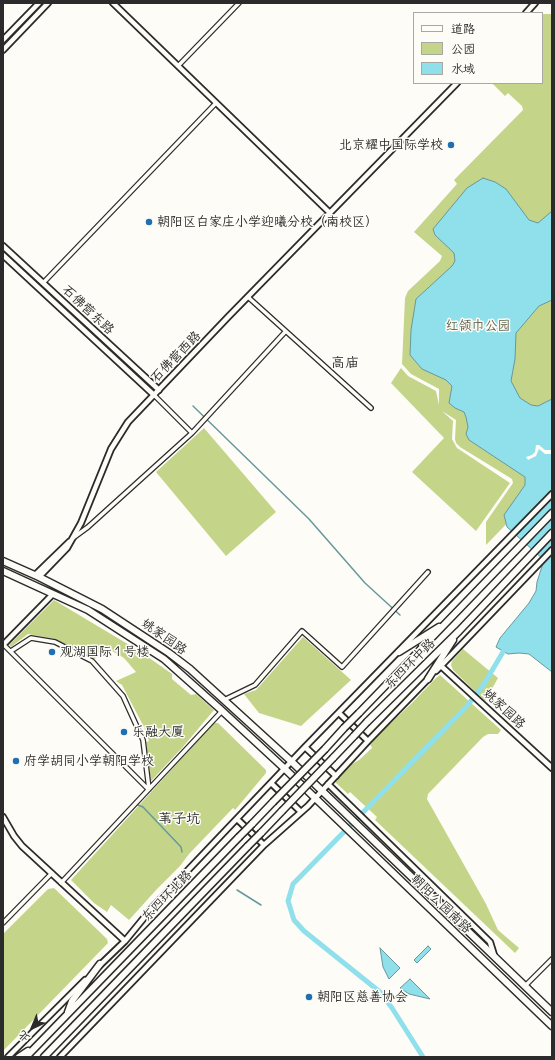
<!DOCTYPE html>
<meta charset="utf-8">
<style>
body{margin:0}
#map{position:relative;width:555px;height:1060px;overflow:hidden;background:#fdfcf7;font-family:Delius,"LXGW WenKai TC",sans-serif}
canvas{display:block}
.frame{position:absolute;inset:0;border:4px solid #2b2b2b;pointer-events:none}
.legend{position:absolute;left:413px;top:12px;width:130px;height:72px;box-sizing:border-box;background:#fdfcf7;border:1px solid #a9a8a5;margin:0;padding:5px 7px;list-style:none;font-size:12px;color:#2b2b2b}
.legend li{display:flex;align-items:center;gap:8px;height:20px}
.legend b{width:20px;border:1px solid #a9a8a5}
.north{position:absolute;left:12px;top:1008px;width:40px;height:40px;-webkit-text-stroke:3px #fdfcf7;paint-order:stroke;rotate:224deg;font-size:11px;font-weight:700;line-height:16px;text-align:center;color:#2b2b2b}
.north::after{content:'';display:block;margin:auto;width:14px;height:18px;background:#2b2b2b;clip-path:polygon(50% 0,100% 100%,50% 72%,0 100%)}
</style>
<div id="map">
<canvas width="555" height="1060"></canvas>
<div class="frame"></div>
<ul class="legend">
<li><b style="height:5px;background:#fdfcf7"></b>道路</li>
<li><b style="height:11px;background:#c4d58a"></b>公园</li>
<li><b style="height:11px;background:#8fe0eb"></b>水域</li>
</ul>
<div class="north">北</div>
</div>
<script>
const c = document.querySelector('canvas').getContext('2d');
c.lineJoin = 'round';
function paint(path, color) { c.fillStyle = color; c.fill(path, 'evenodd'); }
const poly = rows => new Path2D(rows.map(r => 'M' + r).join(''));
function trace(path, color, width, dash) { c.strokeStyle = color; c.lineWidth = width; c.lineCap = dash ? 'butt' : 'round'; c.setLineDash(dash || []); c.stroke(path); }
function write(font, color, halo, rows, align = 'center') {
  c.font = font + ' Delius,"LXGW WenKai TC",sans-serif'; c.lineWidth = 3; c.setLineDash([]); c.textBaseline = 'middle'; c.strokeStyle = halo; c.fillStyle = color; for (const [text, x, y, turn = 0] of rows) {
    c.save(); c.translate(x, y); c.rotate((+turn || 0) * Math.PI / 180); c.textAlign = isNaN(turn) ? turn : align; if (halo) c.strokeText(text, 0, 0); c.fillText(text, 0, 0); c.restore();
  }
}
paint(poly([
 [542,14,552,14,552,477,486,545,486,522,513,483,512,479,460,447,456,443,455,439,456,420,442,411,453,421,452,439,457,448,510,483,476,531,412,472,444,438,391,383,401,368,408,376,436,391,439,405,439,389,411,374,402,364,405,298,408,291,440,261,442,256,414,232,457,184,454,180,523,110,522,106,508,93,505,96,492,83,542,83],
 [204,428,276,512,226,556,156,472],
 [54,600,141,652,172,674,172,679,191,695,196,694,214,710,182,748,151,781,146,742,149,741,144,727,122,685,116,681,136,672,124,658,102,645,95,659,55,639,28,634,11,647,9,645],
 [303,637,351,680,301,726,259,713,244,694,256,690],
 [463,649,498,678,485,701,453,670,451,665,452,661],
 [440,675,501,730,498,734,488,734,483,737,428,794,427,799,486,904,498,930,519,948,515,953,375,820,377,817,350,792,348,794,336,783,336,780,352,764,359,760,372,748,370,744,373,740,412,703,436,678],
 [214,723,218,723,266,770,266,773,235,810,233,808,189,854,180,866,157,889,129,920,111,905,107,912,94,903,71,880],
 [54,888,107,939,108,943,3,1051,3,934,48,889]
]), '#c4d58a');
const water = poly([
 [483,178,495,182,506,189,529,220,538,223,552,211,552,300,539,306,516,333,515,359,511,381,520,398,531,405,538,406,552,399,552,672,529,654,519,653,508,654,496,647,500,638,529,603,536,591,537,582,544,560,507,527,504,515,525,485,525,477,469,440,466,434,468,427,466,417,464,412,455,408,449,403,452,386,446,380,422,369,410,355,411,330,416,299,452,266,455,261,454,253,435,235,433,229,467,188,483,178],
 [428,946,431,949,417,963,414,960,428,946],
 [380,948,400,968,389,979,383,967,380,948],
 [410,979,430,999,409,994,400,988,410,979]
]);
paint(water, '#8fe0eb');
trace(water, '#67989e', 1);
paint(poly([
 [536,445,539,445,545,450,552,450,552,454,545,454,539,449,536,456,528,460,526,457,532,455,535,452]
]), '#fdfcf7');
trace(poly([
 [193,406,309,519,365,583,400,615],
 [138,805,143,807,181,847,182,852],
 [237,890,261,905]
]), '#67989e', 1.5);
trace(poly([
 [423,1057,392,1008,380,992,304,931,294,920,288,901,293,884,467,706,484,684,503,652]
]), '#8fe0eb', 5);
const minor = poly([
 [178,66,239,3],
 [43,283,216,103],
 [248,297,371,408],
 [154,395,192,433],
 [73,538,88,527,192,433,285,332],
 [3,644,148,789],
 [11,651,31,638,55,642,92,661,123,696,143,740,149,789],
 [224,700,255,685,302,631,342,667,428,572],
 [61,883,222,711],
 [3,923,52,873],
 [525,986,552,959]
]);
const tertiary = poly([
 [113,3,330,213],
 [526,13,535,3],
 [3,40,39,3],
 [3,50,48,3],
 [3,246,159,390],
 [3,255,154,395],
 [35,575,69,542],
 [39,577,67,548,81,523,111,449,128,422,228,317,457,83],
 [3,645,53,594],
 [441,666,552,768],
 [436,671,552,550],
 [339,713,368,741],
 [305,747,336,776],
 [271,783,301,812],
 [328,784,490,942,494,955],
 [3,817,14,836,22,846,125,941],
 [237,819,264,845],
 [99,966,125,941,152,908,305,747,552,494],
 [8,1057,85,980],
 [60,1057,264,845,308,806,368,741,429,678]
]);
const primary = poly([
 [3,561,39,577,102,609,169,653,190,669,292,762,552,1012],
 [3,571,88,610,164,659,219,708,285,769,552,1026]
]);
const trunk = poly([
 [399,652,439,627],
 [428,679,453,640],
 [359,713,552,513],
 [367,722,459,631,552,533],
 [325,749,344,728],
 [333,758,354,736],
 [252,824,273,802],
 [261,833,282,811],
 [68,1012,72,1001,100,964],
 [19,1057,28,1051],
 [26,1057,239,837],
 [44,1057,248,846]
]);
trace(minor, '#2b2b2b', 6);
trace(tertiary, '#2b2b2b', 8);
trace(primary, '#2b2b2b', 9);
trace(trunk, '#2b2b2b', 9);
trace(minor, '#fdfcf7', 3.5);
trace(tertiary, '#fdfcf7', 4.5);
trace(primary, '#fdfcf7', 6);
trace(trunk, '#fdfcf7', 6);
const trunkBridge = poly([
 [344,728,359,713],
 [354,736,367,722],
 [273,802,325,749],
 [282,811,333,758],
 [239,837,252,824],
 [248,846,261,833]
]);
trace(trunkBridge, '#2b2b2b', 9, []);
trace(trunkBridge, '#fdfcf7', 6);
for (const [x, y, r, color] of [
 [451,145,4,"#1f6fb2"],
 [149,222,4,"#1f6fb2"],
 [52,652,4,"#1f6fb2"],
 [124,732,4,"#1f6fb2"],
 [16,761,4,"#1f6fb2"],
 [309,997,4,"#1f6fb2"]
]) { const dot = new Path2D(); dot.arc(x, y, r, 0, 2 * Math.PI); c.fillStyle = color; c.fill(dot); trace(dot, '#fdfcf7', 1.5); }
write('13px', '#2b2b2b', '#fdfcf7', [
 ["北京耀中国际学校",443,145,"right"],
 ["朝阳区白家庄小学迎曦分校（南校区）",157,222],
 ["观湖国际 1 号楼",60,652],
 ["乐融大厦",132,732],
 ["府学胡同小学朝阳学校",24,761],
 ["朝阳区慈善协会",317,997]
], 'left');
write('13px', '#2b2b2b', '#fdfcf7', [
 ["石佛营东路",88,310,43],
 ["石佛营西路",176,357,-46],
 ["姚家园路",164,637,35],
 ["东四环中路",410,664,-45],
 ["姚家园路",504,709,43],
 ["东四环北路",167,896,-46],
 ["朝阳公园南路",441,904,44]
]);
write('13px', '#595e48', '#fdfcf7', [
 ["红领巾公园",478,326]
]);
write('14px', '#2b2b2b', '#fdfcf7', [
 ["高庙",345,363],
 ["苇子坑",179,819]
]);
</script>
